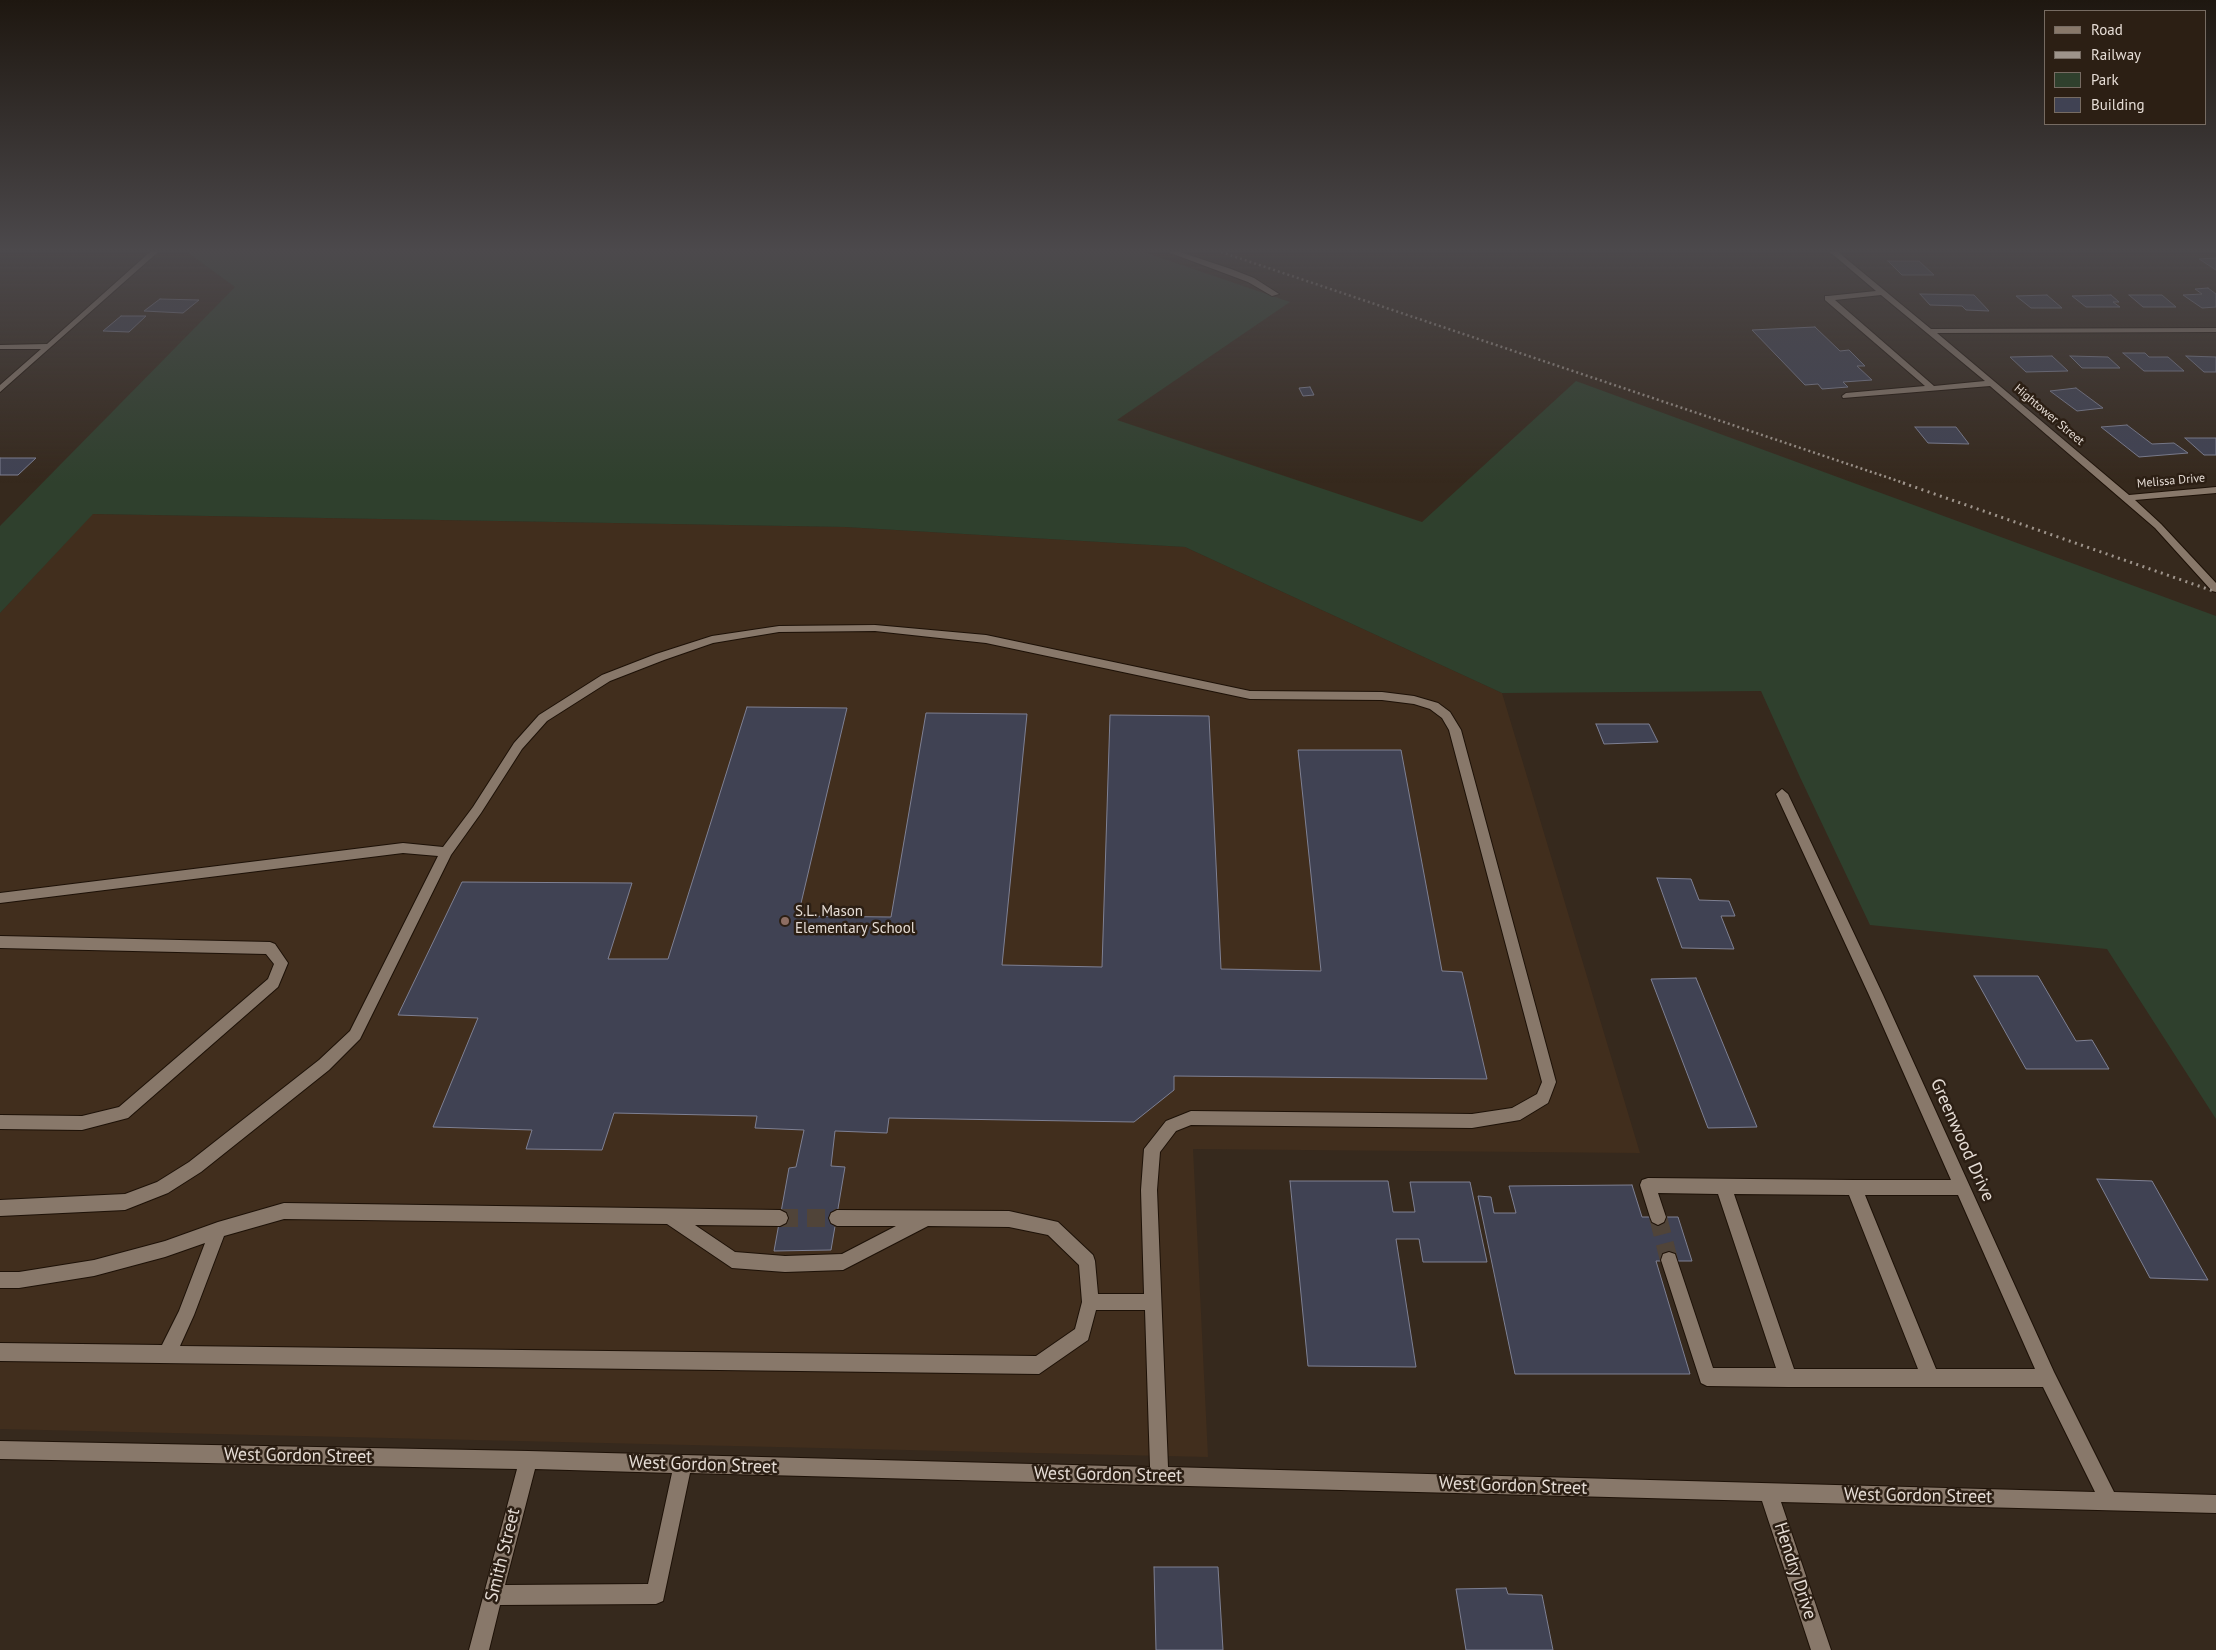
<!DOCTYPE html>
<style>
body{margin:0}
#map{position:relative;width:2216px;height:1650px;overflow:hidden;background:#36291d;font-family:"PT Sans",sans-serif}
canvas{display:block}
.legend{position:absolute;left:2044px;top:10px;width:162px;height:115px;box-sizing:border-box;background:#2c1f14;border:1px solid #766b62;margin:0;padding:6px 9px;list-style:none;font-size:15px;color:#e6ddd6}
.legend li{display:flex;align-items:center;gap:10px;height:25px}
.legend b{width:25px;border:1px solid #766b62}
</style>
<div id="map">
<canvas width="2216" height="1650"></canvas>
<ul class="legend">
<li><b style="height:6px;background:#88786a"></b>Road</li>
<li><b style="height:6px;background:#9e948b"></b>Railway</li>
<li><b style="height:14px;background:#2f402d"></b>Park</li>
<li><b style="height:14px;background:#404253"></b>Building</li>
</ul>
</div>
<script>
const c = document.querySelector('canvas').getContext('2d');
c.lineJoin = 'round';
function paint(path, color) { c.fillStyle = color; c.fill(path, 'evenodd'); }
const poly = rows => new Path2D(rows.map(r => 'M' + r).join(''));
function trace(path, color, width, dash) { c.strokeStyle = color; c.lineWidth = width; c.lineCap = dash ? 'butt' : 'round'; c.setLineDash(dash || []); c.stroke(path); }
function write(font, color, halo, rows, align = 'center') {
  c.font = font + ' "PT Sans",sans-serif'; c.lineWidth = 5; c.setLineDash([]); c.textBaseline = 'middle'; c.strokeStyle = halo; c.fillStyle = color; for (const [text, x, y, turn = 0] of rows) {
    c.save(); c.translate(x, y); c.rotate((+turn || 0) * Math.PI / 180); c.textAlign = isNaN(turn) ? turn : align; if (halo) c.strokeText(text, 0, 0); c.fillText(text, 0, 0); c.restore();
  }
}
paint(poly([
 [92,514,845,527,1185,547,1502,693,1640,1153,1193,1149,1208,1457,0,1429,0,613]
]), '#412e1d');
paint(poly([
 [187,252,1144,252,1290,302,1117,420,1422,522,1576,381,2216,616,2216,1119,2107,949,1870,925,1799,775,1761,691,1502,693,1185,547,845,527,93,514,0,613,0,526,235,287]
]), '#2f402d');
const building = poly([
 [2216,258,2216,270,2199,259,2216,258],
 [1888,261,1919,261,1934,275,1902,275,1888,261],
 [2208,288,2216,294,2216,307,2202,308,2183,295,2202,294,2195,289,2208,288],
 [1920,294,1974,295,1989,311,1966,310,1962,306,1930,305,1920,294],
 [2047,295,2062,308,2031,308,2016,296,2047,295],
 [2111,295,2119,302,2113,302,2120,307,2086,307,2072,296,2111,295],
 [2129,295,2162,295,2176,307,2143,307,2129,295],
 [160,299,199,300,183,313,144,311,160,299],
 [121,316,146,316,129,332,103,331,121,316],
 [1815,327,1840,351,1849,350,1865,366,1857,366,1872,380,1843,382,1848,387,1822,389,1818,384,1805,385,1752,330,1815,327],
 [2123,353,2145,353,2149,357,2168,357,2184,371,2144,371,2123,353],
 [2052,356,2068,371,2026,372,2010,357,2052,356],
 [2070,356,2108,357,2120,368,2082,368,2070,356],
 [2186,356,2216,357,2216,372,2204,372,2186,356],
 [1310,387,1314,395,1303,396,1299,388,1310,387],
 [2076,388,2103,408,2077,411,2050,391,2076,388],
 [2127,425,2152,444,2174,443,2188,453,2139,457,2101,427,2127,425],
 [1915,427,1956,427,1969,444,1928,443,1915,427],
 [2185,438,2216,438,2216,455,2204,455,2185,438],
 [0,458,36,458,18,475,0,475,0,458],
 [747,707,847,708,798,916,891,917,926,713,1027,714,1002,965,1102,967,1110,715,1209,716,1221,969,1321,971,1298,750,1401,750,1442,971,1462,972,1487,1079,1174,1076,1174,1090,1134,1122,889,1118,887,1133,835,1131,831,1166,845,1167,831,1250,774,1251,789,1168,796,1167,804,1130,755,1128,757,1116,614,1113,602,1150,526,1149,532,1130,433,1127,478,1018,398,1015,462,882,632,883,608,959,668,959,747,707],
 [1596,724,1649,724,1658,742,1604,744,1596,724],
 [1657,878,1691,879,1699,900,1729,901,1735,916,1721,916,1734,949,1682,948,1657,878],
 [1974,976,2038,976,2076,1041,2092,1040,2109,1069,2026,1069,1974,976],
 [1696,978,1757,1127,1708,1128,1651,979,1696,978],
 [2097,1179,2152,1181,2208,1280,2150,1278,2097,1179],
 [1290,1181,1388,1181,1393,1212,1415,1212,1410,1182,1470,1182,1487,1262,1423,1262,1419,1239,1396,1239,1416,1367,1308,1366,1290,1181],
 [1632,1185,1642,1217,1678,1217,1692,1261,1656,1261,1690,1374,1515,1374,1478,1196,1491,1197,1494,1213,1516,1213,1509,1186,1632,1185],
 [1154,1567,1218,1567,1223,1650,1156,1650,1154,1567],
 [1506,1588,1508,1594,1542,1595,1553,1650,1466,1650,1456,1589,1506,1588]
]);
paint(building, '#404253');
trace(building, '#7e8093', 1);
trace(poly([
 [1658,1217,1669,1260],
 [780,1218,837,1218]
]), '#504439', 18, [18, 9]);
const minor = poly([
 [150,252,158,252,0,392,0,385,41,349,0,349,0,345,47,344,150,252],
 [1168,252,1180,252,1231,269,1254,278,1279,294,1272,296,1248,282,1168,252],
 [1830,252,1838,252,1931,329,2216,328,2216,332,1937,333,2129,495,2216,487,2216,493,2135,500,2161,524,2216,583,2216,592,2212,591,2155,528,1990,386,1843,398,1842,396,1846,393,1925,386,1825,300,1825,296,1828,296,1876,291,1830,252],
 [1881,295,1985,381,1934,386,1835,300,1881,295],
 [875,625,986,635,1250,691,1382,692,1414,696,1438,703,1450,712,1461,730,1556,1082,1550,1098,1548,1103,1520,1120,1472,1128,1191,1125,1176,1131,1160,1152,1157,1190,1168,1467,2095,1492,2043,1387,1788,1387,1707,1386,1701,1383,1661,1260,1663,1254,1669,1252,1675,1254,1713,1368,1776,1368,1718,1194,1658,1193,1666,1217,1664,1222,1658,1225,1652,1222,1650,1217,1640,1185,1642,1180,1648,1178,1854,1180,1951,1180,1869,995,1776,794,1782,789,1788,794,1883,995,2054,1372,2114,1492,2216,1495,2216,1513,1781,1502,1831,1650,1811,1650,1762,1501,690,1473,663,1601,656,1604,500,1605,489,1650,469,1650,517,1469,0,1459,0,1441,528,1451,1150,1467,1145,1310,1096,1310,1088,1340,1039,1374,0,1361,0,1343,162,1345,179,1311,205,1243,165,1257,94,1276,19,1288,0,1288,0,1272,19,1272,94,1260,165,1241,218,1222,284,1203,780,1210,786,1213,788,1218,786,1223,780,1226,695,1225,735,1252,785,1256,842,1254,896,1226,837,1226,831,1223,829,1218,831,1213,837,1210,1009,1211,1058,1222,1093,1255,1095,1261,1098,1294,1144,1294,1141,1190,1144,1149,1166,1121,1191,1111,1472,1114,1512,1108,1537,1094,1542,1082,1449,730,1442,718,1430,709,1414,704,1382,700,1250,699,986,643,875,631,779,632,713,643,664,660,610,681,547,721,522,749,481,813,451,855,360,1039,329,1070,201,1172,168,1193,125,1210,0,1216,0,1200,125,1194,157,1182,189,1162,319,1060,350,1031,438,856,403,853,0,903,0,893,403,843,443,847,473,807,514,743,539,715,602,675,656,654,712,636,779,626,875,625],
 [1734,1194,1849,1195,1918,1369,1794,1369,1734,1194],
 [1865,1195,1958,1195,2035,1369,1936,1369,1865,1195],
 [284,1219,667,1224,732,1268,785,1272,843,1270,928,1226,1009,1227,1048,1235,1079,1265,1082,1302,1075,1329,1036,1356,180,1346,194,1315,224,1236,284,1219],
 [535,1469,672,1473,648,1584,505,1585,535,1469],
 [0,936,270,942,275,944,288,963,278,987,128,1118,82,1130,0,1129,0,1115,82,1116,119,1107,268,979,274,964,266,954,0,948,0,936]
]);
trace(minor, '#1d1107', 2);
paint(minor, '#88786a');
trace(poly([
 [1221,252,1907,484]
]), '#9e948b', 2.5, [2, 3]);
trace(poly([
 [1903,483,2216,592]
]), '#9e948b', 3, [2, 4.5]);
const sky = c.createLinearGradient(0, 0, 0, 483);
sky.addColorStop(0, '#1e1710');
sky.addColorStop(0.52, '#4c494c');
sky.addColorStop(1, '#4c494c00');
c.fillStyle = sky;
c.fillRect(0, 0, 2216, 483);
for (const [x, y, r, color] of [
 [785,921,5,"#8d6e63"]
]) { const dot = new Path2D(); dot.arc(x, y, r, 0, 2 * Math.PI); c.fillStyle = color; c.fill(dot); trace(dot, '#2c1f14', 2); }
write('12px', '#e6ddd6', '#2c1f14', [
 ["Hightower Street",2049,415,40],
 ["Melissa Drive",2171,481,-5]
]);
write('15px', '#e6ddd6', '#2c1f14', [
 ["S.L. Mason",795,912],
 ["Elementary School",795,929]
], 'left');
write('18px', '#e6ddd6', '#2c1f14', [
 ["Greenwood Drive",1962,1140,66],
 ["West Gordon Street",298,1456,1],
 ["West Gordon Street",703,1465,2],
 ["West Gordon Street",1108,1475,1],
 ["West Gordon Street",1513,1486,2],
 ["West Gordon Street",1918,1496,1],
 ["Smith Street",503,1555,-76],
 ["Hendry Drive",1795,1571,72]
]);
</script>
